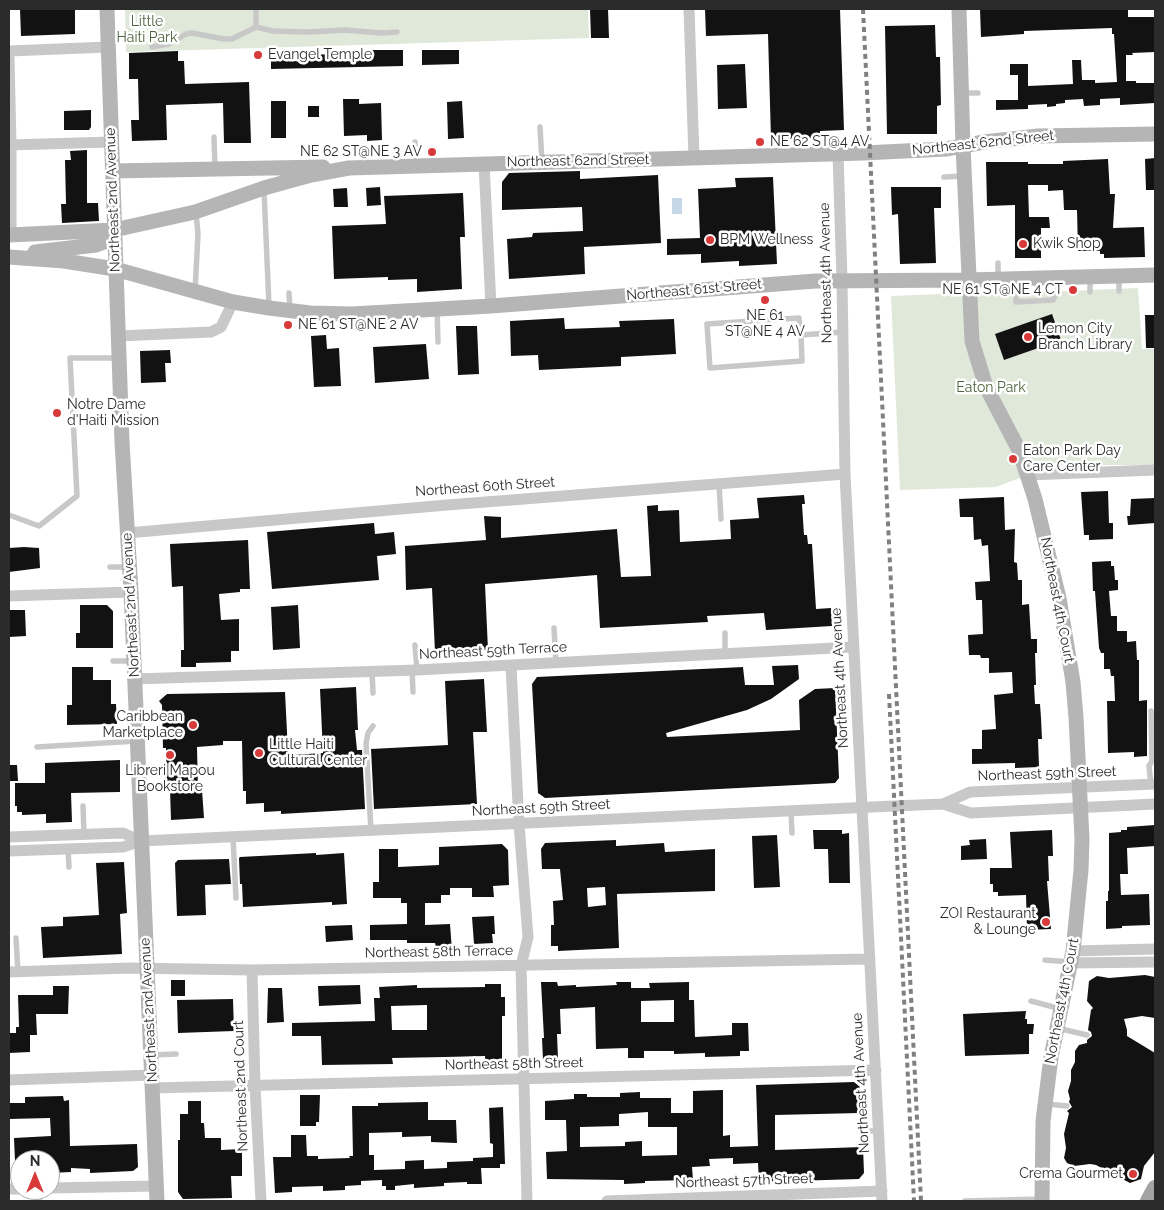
<!DOCTYPE html>
<style>
body{margin:0}
#map{position:relative;width:1164px;height:1210px;overflow:hidden;background:#fff;font-family:Raleway,sans-serif}
canvas{display:block}
.frame{position:absolute;inset:0;border:10px solid #2b2b2b;pointer-events:none}
.north{position:absolute;left:10px;top:1150px;width:50px;height:50px;box-sizing:border-box;background:#fff;border:1px solid #aaa;border-radius:50%;rotate:0deg;font-size:14px;font-weight:700;line-height:20px;text-align:center;color:#2b2b2b}
.north::after{content:'';display:block;margin:auto;width:18px;height:22px;background:#d73a39;clip-path:polygon(50% 0,100% 100%,50% 72%,0 100%)}
</style>
<div id="map">
<canvas width="1164" height="1210"></canvas>
<div class="frame"></div>
<div class="north">N</div>
</div>
<script>
const c = document.querySelector('canvas').getContext('2d');
c.lineJoin = 'round';
function paint(path, color) { c.fillStyle = color; c.fill(path, 'evenodd'); }
const poly = rows => new Path2D(rows.map(r => 'M' + r).join(''));
function trace(path, color, width, dash) { c.strokeStyle = color; c.lineWidth = width; c.lineCap = dash ? 'butt' : 'round'; c.setLineDash(dash || []); c.stroke(path); }
function write(font, color, halo, rows, align = 'center') {
  c.font = font + ' Raleway,sans-serif'; c.lineWidth = 5; c.setLineDash([]); c.textBaseline = 'middle'; c.strokeStyle = halo; c.fillStyle = color; for (const [text, x, y, turn = 0] of rows) {
    c.save(); c.translate(x, y); c.rotate((+turn || 0) * Math.PI / 180); c.textAlign = isNaN(turn) ? turn : align; if (halo) c.strokeText(text, 0, 0); c.fillText(text, 0, 0); c.restore();
  }
}
paint(poly([
 [125,9,588,9,589,38,126,52],
 [1138,288,1142,349,1155,349,1155,465,1054,465,996,487,900,490,891,296,942,294,949,296]
]), '#e0e8d9');
paint(poly([
 [672,198,682,198,682,214,672,214]
]), '#c6d8e7');
paint(poly([
 [20,9,75,9,75,34,21,36],
 [590,9,608,9,609,38,591,38],
 [705,9,840,9,844,130,820,131,820,138,771,139,768,34,706,36],
 [980,9,1128,9,1128,17,1155,17,1155,52,1132,53,1133,55,1126,55,1126,81,1136,81,1136,83,1155,83,1155,103,1120,105,1120,98,1100,99,1100,105,1084,106,1083,99,1065,100,1065,103,1056,104,1056,106,1047,107,1047,104,1028,105,1028,109,996,110,996,100,1018,100,1018,75,1010,75,1010,64,1028,64,1028,86,1073,84,1072,60,1081,60,1082,80,1095,80,1095,83,1117,82,1114,34,1112,34,1112,28,1024,31,1024,34,981,37],
 [935,25,936,57,940,57,941,105,937,106,937,134,887,134,885,26],
 [366,50,403,50,403,66,271,69,271,55,366,54],
 [422,50,459,50,459,64,422,65],
 [178,51,178,61,184,61,185,84,249,82,251,143,224,143,223,103,166,105,167,140,132,141,131,120,139,120,138,79,129,79,129,53],
 [745,64,747,108,718,109,717,65],
 [343,99,359,99,359,104,381,103,382,140,367,141,367,135,344,136],
 [271,101,286,101,286,138,271,138],
 [462,101,464,138,448,139,447,102],
 [308,106,319,106,319,117,308,117],
 [91,110,91,127,89,130,64,130,64,111],
 [87,150,87,203,98,203,99,221,62,223,61,204,66,204,65,160,71,160,70,151],
 [1155,158,1155,190,1146,190,1145,159],
 [1108,159,1110,194,1115,194,1113,228,1144,227,1145,257,1104,258,1104,254,1100,254,1100,251,1078,251,1077,210,1064,210,1063,190,1048,191,1048,185,1028,185,1029,217,1049,217,1050,228,1041,228,1041,258,1015,258,1015,205,987,206,986,162,1028,162,1028,164,1063,164,1063,161],
 [580,171,580,179,658,175,661,243,584,247,585,274,509,279,507,239,532,237,533,233,583,231,582,207,502,210,502,182,509,173],
 [773,177,777,264,739,266,739,261,701,263,701,254,667,255,667,239,700,238,698,189,736,187,735,178],
 [380,187,381,205,367,206,366,188],
 [891,187,941,187,941,208,934,208,936,263,900,264,898,214,892,215],
 [347,188,348,207,334,207,333,189],
 [463,193,465,237,460,237,462,289,417,292,417,279,388,280,388,277,334,279,332,226,386,224,384,196],
 [1052,314,1061,340,1004,360,995,334],
 [1145,315,1155,315,1155,348,1146,348],
 [564,318,565,329,620,327,619,321,674,319,676,354,621,357,621,366,539,370,538,355,511,356,510,321],
 [456,326,477,326,479,374,458,375],
 [326,335,327,349,339,348,341,386,314,387,311,336],
 [426,344,429,379,375,383,373,347],
 [170,350,171,363,165,363,166,382,141,383,140,351],
 [1108,491,1109,523,1113,523,1113,539,1089,540,1089,535,1084,535,1081,492],
 [804,495,805,504,802,504,804,535,807,535,808,544,812,544,816,609,831,608,832,626,766,630,764,613,707,616,708,622,600,628,597,575,485,584,488,650,435,652,432,588,406,590,405,546,486,540,484,516,501,517,501,538,617,529,621,577,651,576,647,506,658,505,658,511,679,510,680,542,731,539,730,520,759,518,757,498],
 [1004,497,1005,530,1015,529,1014,562,1017,563,1018,580,1022,580,1022,605,1029,604,1031,639,1037,639,1037,653,1035,653,1036,685,1034,685,1035,704,1040,704,1041,718,1042,739,1038,739,1039,767,1015,768,1015,763,972,764,972,749,982,749,982,730,996,729,994,695,1013,693,1012,672,989,673,989,658,981,658,980,655,969,655,968,635,983,634,982,600,976,600,975,582,990,581,988,545,982,546,981,539,974,540,973,517,960,517,959,499],
 [1155,498,1155,523,1128,525,1127,516,1130,516,1131,499],
 [374,523,375,534,394,532,396,554,377,556,379,580,272,589,267,532],
 [248,540,250,589,240,589,240,592,219,594,221,620,239,619,239,651,231,651,231,662,196,663,196,667,181,667,181,650,184,650,183,586,172,587,170,544],
 [24,547,39,548,40,568,9,572,9,548],
 [1111,561,1111,566,1114,566,1115,580,1118,580,1118,590,1109,591,1111,616,1117,616,1117,631,1127,631,1127,642,1136,641,1137,660,1139,660,1139,701,1147,700,1147,756,1134,757,1134,752,1108,753,1107,701,1115,701,1114,676,1111,676,1110,669,1104,669,1104,653,1101,653,1099,648,1095,591,1093,591,1092,562],
 [80,605,107,605,113,611,113,648,76,648,76,633,80,633],
 [298,605,300,648,273,650,271,607],
 [9,610,25,610,26,636,9,637],
 [798,665,799,679,771,699,747,710,666,733,667,737,800,730,799,700,815,689,835,688,839,778,835,783,545,798,538,793,532,684,537,677,743,667,745,685,774,685,772,666],
 [72,667,93,667,93,680,111,680,111,704,116,704,117,724,67,725,67,705,72,705],
 [484,679,487,732,473,732,477,804,374,809,371,749,448,745,445,681],
 [356,687,358,730,355,730,357,750,362,750,365,809,281,814,281,811,264,812,264,803,246,804,246,791,243,791,242,741,223,741,223,745,197,747,198,790,202,790,204,818,171,820,170,789,167,789,166,748,163,748,162,705,159,701,167,694,285,692,288,752,292,752,292,755,323,753,320,689],
 [120,760,120,792,71,793,72,822,46,823,46,814,22,815,22,812,17,812,17,806,15,806,15,783,45,783,45,763],
 [9,765,17,765,18,781,9,781],
 [1155,825,1155,846,1127,848,1128,874,1120,874,1121,895,1149,894,1150,925,1122,926,1122,928,1106,929,1106,901,1108,901,1108,891,1109,891,1109,833,1121,832,1121,830,1127,830,1127,827],
 [813,830,842,830,842,834,849,833,850,883,829,883,828,849,814,849],
 [1052,830,1053,856,1048,856,1049,881,1047,881,1051,929,1027,930,1026,895,998,896,998,892,993,892,993,884,990,884,990,868,1012,868,1010,832],
 [777,835,780,887,754,888,752,836],
 [986,839,987,859,961,860,961,846,970,845,969,840],
 [616,840,616,846,664,843,665,852,715,849,715,891,617,894,619,948,558,951,558,946,551,946,551,925,554,925,553,901,563,900,560,869,542,869,541,849,545,843],
 [605,887,606,905,588,907,587,888],
 [502,844,508,850,509,885,493,886,494,897,472,897,472,888,450,888,450,895,441,895,441,903,425,903,425,925,450,924,452,951,437,952,435,943,407,943,407,940,370,940,370,925,407,924,407,903,401,903,401,898,373,898,373,882,379,882,379,849,398,849,398,867,439,865,439,847],
 [316,853,316,855,344,853,347,904,332,905,332,902,243,907,242,884,240,884,239,858,240,857],
 [229,859,231,884,205,885,206,915,177,916,175,863,178,860],
 [124,862,127,913,120,914,122,954,43,958,41,927,63,926,63,917,99,915,96,863],
 [494,916,495,934,492,934,493,943,474,944,472,917],
 [352,925,353,940,326,942,325,926],
 [1145,975,1155,977,1155,1018,1142,1016,1124,1019,1127,1030,1127,1036,1155,1053,1155,1152,1144,1166,1141,1179,1130,1183,1096,1165,1090,1164,1074,1166,1067,1163,1064,1158,1066,1148,1064,1134,1069,1113,1067,1111,1072,1107,1069,1102,1070,1099,1068,1091,1071,1081,1071,1070,1075,1062,1075,1051,1079,1045,1087,1043,1087,1040,1092,1036,1091,1032,1088,1030,1091,1010,1093,1008,1087,1001,1089,981,1097,976,1109,978],
 [171,980,185,980,185,996,171,996],
 [541,982,557,982,558,986,576,985,576,987,617,985,616,982,631,982,631,988,650,988,649,983,689,982,689,1000,694,1000,695,1037,732,1035,732,1023,748,1023,749,1051,740,1051,740,1056,705,1057,705,1053,674,1054,674,1051,644,1051,644,1058,628,1058,628,1048,596,1049,595,1007,560,1009,561,1034,557,1034,558,1059,543,1060,542,1038,544,1038],
 [674,1000,674,1022,641,1022,641,1001],
 [485,984,501,984,501,997,505,997,505,1016,502,1016,502,1059,485,1060,485,1056,445,1057,392,1058,393,1064,322,1065,321,1036,292,1036,292,1023,375,1021,374,998,380,998,379,987,417,985,417,988,485,987],
 [427,1005,427,1030,392,1030,391,1006],
 [360,985,361,1004,319,1006,318,986],
 [53,986,69,986,68,1014,36,1014,37,1035,30,1035,30,1052,9,1053,9,1033,16,1033,16,1027,19,1027,18,995,53,995],
 [268,988,282,988,284,1022,267,1023],
 [233,999,234,1031,178,1033,177,1000],
 [1026,1011,1025,1019,1027,1019,1027,1024,1034,1024,1033,1034,1029,1034,1029,1054,965,1056,963,1014],
 [854,1082,860,1087,860,1113,775,1115,775,1150,863,1147,864,1173,859,1179,759,1182,758,1163,733,1164,733,1158,709,1159,710,1166,692,1167,693,1180,645,1181,645,1183,624,1184,624,1180,547,1179,546,1152,567,1151,566,1120,545,1120,545,1101,574,1099,574,1094,587,1094,587,1097,620,1097,620,1093,640,1092,640,1098,671,1098,671,1113,693,1113,693,1091,723,1090,723,1136,730,1135,730,1147,758,1146,756,1085],
 [648,1112,648,1127,677,1127,677,1155,642,1156,642,1141,625,1142,625,1146,580,1147,580,1127,619,1126,619,1114],
 [300,1095,320,1095,319,1122,316,1122,316,1126,300,1126],
 [63,1096,64,1101,69,1100,70,1146,137,1144,138,1167,133,1171,90,1173,90,1169,71,1168,71,1172,50,1173,50,1160,15,1161,14,1138,51,1136,50,1118,9,1119,9,1103,25,1103,25,1097],
 [188,1101,201,1101,201,1123,204,1123,205,1138,221,1138,221,1150,242,1149,242,1176,231,1176,232,1198,183,1199,178,1192,178,1140,180,1140,180,1114,188,1114],
 [428,1102,428,1120,456,1120,457,1143,431,1142,431,1136,402,1137,402,1132,369,1133,369,1155,374,1155,374,1170,405,1169,405,1161,424,1160,424,1169,447,1168,447,1162,473,1161,473,1158,493,1157,493,1144,490,1143,489,1108,503,1107,505,1164,500,1164,500,1168,481,1168,482,1184,467,1184,467,1182,444,1183,444,1186,414,1188,414,1184,395,1186,395,1190,386,1190,386,1186,382,1186,382,1180,361,1181,361,1185,345,1186,345,1190,323,1191,323,1186,292,1187,292,1192,275,1193,273,1157,291,1157,291,1135,306,1135,307,1156,318,1156,318,1159,350,1158,349,1156,353,1156,352,1106,378,1106,378,1103]
]), '#121212');
trace(poly([
 [256,9,256,27,273,31,309,32,344,30,382,33,397,32],
 [152,47,169,44,186,34,192,33,224,39,232,39,256,27],
 [961,93,978,93],
 [540,127,542,162],
 [214,137,215,168],
 [415,142,416,166],
 [944,177,964,176],
 [264,190,269,306],
 [998,263,998,279],
 [1119,278,1119,291],
 [1090,279,1090,292],
 [1016,280,1016,302,1053,300,1063,279],
 [195,291,198,234,196,213],
 [289,293,290,309],
 [437,309,438,342],
 [801,335,802,361,710,368,707,324,799,318,801,335,843,332],
 [719,484,721,519],
 [9,515,39,526,77,496,70,358,119,358],
 [110,567,129,567],
 [554,628,556,663],
 [725,633,725,654],
 [415,645,417,670],
 [113,661,133,661],
 [412,670,413,692],
 [372,672,373,693],
 [1151,711,1152,761,1149,766,1151,785],
 [37,747,137,741],
 [83,806,84,834],
 [791,811,792,833],
 [371,831,366,744,368,733,373,726],
 [233,837,236,898],
 [68,849,69,867],
 [16,938,18,972],
 [1045,960,1069,962],
 [1031,1001,1061,1009],
 [1057,1028,1087,1035],
 [153,1055,176,1054],
 [1047,1104,1067,1106],
 [866,1131,879,1131],
 [38,1190,39,1201],
 [965,1201,1042,1199]
]), '#c8c8c8', 5.5);
trace(poly([
 [689,9,694,158],
 [9,51,108,47],
 [9,56,11,145,11,235],
 [9,145,111,142],
 [838,154,842,280,845,474,882,1201],
 [484,163,491,306],
 [118,336,211,332,221,327,233,302],
 [1028,475,1155,470],
 [127,533,447,505,845,474],
 [9,596,131,592],
 [511,666,519,824,528,937,521,966,527,1201],
 [134,679,417,670,853,647],
 [943,804,970,792,1155,784],
 [9,837,123,833,141,841],
 [9,851,123,847,141,841,894,806,943,804,971,813,1155,804],
 [1073,951,1155,949],
 [1071,963,1155,962],
 [252,970,255,1086,261,1201],
 [9,972,129,968,252,970,870,959],
 [9,1080,152,1075],
 [152,1088,876,1070],
 [50,1188,156,1186],
 [9,1189,20,1189],
 [607,1201,882,1191]
]), '#c8c8c8', 11);
trace(poly([
 [107,9,122,442,131,592,157,1201],
 [959,9,963,146,972,341,986,387,1019,450,1035,499,1059,598,1073,682,1076,717,1082,839,1081,870,1073,951,1051,1057,1043,1121,1042,1201],
 [112,171,323,167],
 [9,235,114,230,195,212,264,188,311,175,349,168,863,153,946,149,984,142,1038,136,1155,134],
 [35,252,96,245,104,242,110,238,114,230],
 [9,257,64,261,115,269,233,302,269,308,310,313,352,314,491,306,816,281,968,280,1155,275]
]), '#b5b5b5', 15);
trace(poly([
 [1148,1201,1155,1188]
]), '#a3a3a3', 16);
trace(poly([
 [863,9,921,1201],
 [889,694,914,1201]
]), '#808080', 4, [5, 4]);
for (const [x, y, r, color] of [
 [258,55,5,"#d73a39"],
 [760,142,5,"#d73a39"],
 [432,152,5,"#d73a39"],
 [710,240,5,"#d73a39"],
 [1023,244,5,"#d73a39"],
 [1073,290,5,"#d73a39"],
 [765,300,5,"#d73a39"],
 [288,325,5,"#d73a39"],
 [1028,337,5,"#d73a39"],
 [57,413,5,"#d73a39"],
 [1013,459,5,"#d73a39"],
 [193,725,5,"#d73a39"],
 [259,753,5,"#d73a39"],
 [170,755,5,"#d73a39"],
 [1046,922,5,"#d73a39"],
 [1133,1174,5,"#d73a39"]
]) { const dot = new Path2D(); dot.arc(x, y, r, 0, 2 * Math.PI); c.fillStyle = color; c.fill(dot); trace(dot, '#fff', 2); }
write('14px', '#4c633d', '#fff', [
 ["Little",147,22],
 ["Haiti Park",147,38],
 ["Eaton Park",991,388]
]);
write('14px', '#2b2b2b', '#fff', [
 ["Evangel Temple",268,55],
 ["NE 62 ST@4 AV",770,142],
 ["NE 62 ST@NE 3 AV",422,152,"right"],
 ["BPM Wellness",720,240],
 ["Kwik Shop",1033,244],
 ["NE 61 ST@NE 4 CT",1063,290,"right"],
 ["NE 61",765,316,"center"],
 ["ST@NE 4 AV",765,332,"center"],
 ["NE 61 ST@NE 2 AV",298,325],
 ["Lemon City",1038,329],
 ["Branch Library",1038,345],
 ["Notre Dame",67,405],
 ["d'Haiti Mission",67,421],
 ["Eaton Park Day",1023,451],
 ["Care Center",1023,467],
 ["Caribbean",183,717,"right"],
 ["Marketplace",183,733,"right"],
 ["Little Haiti",269,745],
 ["Cultural Center",269,761],
 ["Libreri Mapou",170,771,"center"],
 ["Bookstore",170,787,"center"],
 ["ZOI Restaurant",1036,914,"right"],
 ["& Lounge",1036,930,"right"],
 ["Crema Gourmet",1123,1174,"right"]
], 'left');
write('14px', '#2b2b2b', '#fff', [
 ["Northeast 62nd Street",983,143,-6],
 ["Northeast 62nd Street",578,161,-1],
 ["Northeast 2nd Avenue",113,200,-92],
 ["Northeast 4th Avenue",826,273,-91],
 ["Northeast 61st Street",694,290,-5],
 ["Northeast 60th Street",485,487,-4],
 ["Northeast 4th Court",1057,600,79],
 ["Northeast 2nd Avenue",131,605,-93],
 ["Northeast 59th Terrace",493,651,-3],
 ["Northeast 4th Avenue",840,678,-93],
 ["Northeast 59th Street",1047,774,-2],
 ["Northeast 59th Street",541,808,-3],
 ["Northeast 58th Terrace",439,952,-1],
 ["Northeast 4th Court",1062,1001,-79],
 ["Northeast 2nd Avenue",149,1010,-93],
 ["Northeast 58th Street",514,1064,-1],
 ["Northeast 4th Avenue",861,1083,-93],
 ["Northeast 2nd Court",241,1086,-92],
 ["Northeast 57th Street",744,1181,-2]
]);
</script>
